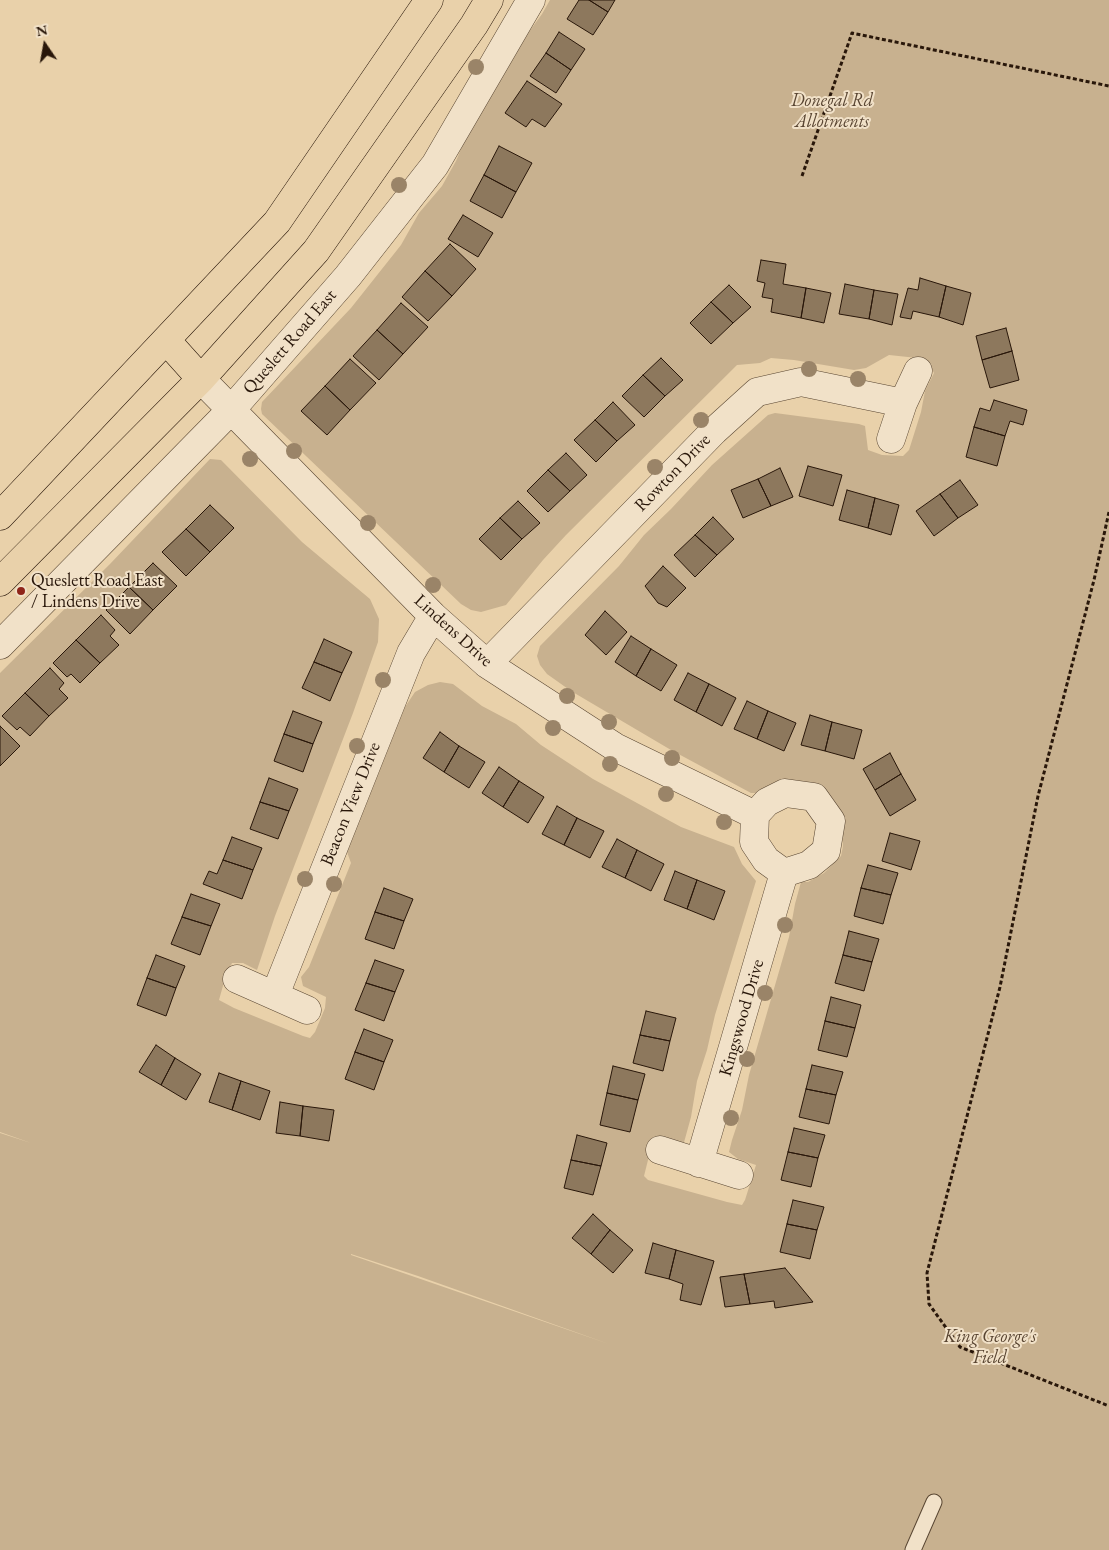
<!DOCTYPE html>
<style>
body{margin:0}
#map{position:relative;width:1109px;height:1550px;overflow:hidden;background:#e9d1aa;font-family:"EB Garamond",serif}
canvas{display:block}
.north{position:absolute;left:20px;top:20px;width:50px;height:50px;-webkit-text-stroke:4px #f1e1c8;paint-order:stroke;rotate:348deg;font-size:14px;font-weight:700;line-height:20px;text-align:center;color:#29170a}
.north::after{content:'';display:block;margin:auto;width:18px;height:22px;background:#29170a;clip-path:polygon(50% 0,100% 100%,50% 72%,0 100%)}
</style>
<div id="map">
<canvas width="1109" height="1550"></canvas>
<div class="north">N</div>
</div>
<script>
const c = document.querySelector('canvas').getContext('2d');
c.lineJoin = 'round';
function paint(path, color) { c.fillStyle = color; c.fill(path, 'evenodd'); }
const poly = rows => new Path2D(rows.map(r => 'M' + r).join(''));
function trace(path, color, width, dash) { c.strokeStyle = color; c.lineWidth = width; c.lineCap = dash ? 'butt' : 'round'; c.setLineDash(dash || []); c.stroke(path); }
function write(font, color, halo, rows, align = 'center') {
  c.font = font + ' "EB Garamond",serif'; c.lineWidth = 4; c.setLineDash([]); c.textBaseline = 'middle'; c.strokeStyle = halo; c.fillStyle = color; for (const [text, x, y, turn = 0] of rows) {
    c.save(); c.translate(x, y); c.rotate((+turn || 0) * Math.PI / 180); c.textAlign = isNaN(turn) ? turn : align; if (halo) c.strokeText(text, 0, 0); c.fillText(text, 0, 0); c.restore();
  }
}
paint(poly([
 [550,0,1109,0,1109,1550,0,1550,0,1133,31,1143,0,1132,0,673,110,564,210,459,221,460,302,542,370,599,379,619,378,642,353,713,275,916,257,970,243,963,232,963,226,975,219,1000,234,1008,303,1036,310,1038,315,1032,325,1008,326,997,303,986,301,977,309,967,351,863,347,852,405,707,415,692,428,685,440,682,453,684,482,706,516,724,541,745,593,779,681,827,734,847,742,864,756,881,715,1015,707,1050,697,1081,691,1117,683,1146,652,1144,644,1176,648,1180,727,1202,742,1205,745,1200,756,1165,738,1159,729,1152,732,1140,742,1110,749,1075,789,937,795,904,801,882,808,882,824,873,841,856,843,846,840,811,758,793,751,793,671,750,571,691,547,674,540,665,537,656,540,646,619,566,644,535,671,509,712,465,768,415,775,413,859,424,865,426,868,450,882,455,903,456,909,450,921,412,925,391,934,373,927,359,889,355,866,368,854,370,794,360,771,358,760,363,737,365,566,535,543,560,506,605,481,612,471,610,461,604,262,414,261,409,262,402,351,308,401,245,419,213,442,186,456,161,471,125,523,40,542,14],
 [351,1254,418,1276,609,1344,351,1255]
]), '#c8b18f');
const building = poly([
 [579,0,589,0,608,12,593,35,567,19,579,0],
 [589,0,615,0,608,12,589,0],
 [559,32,585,49,571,70,546,53,559,32],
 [546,53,571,70,556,93,530,76,546,53],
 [527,81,562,104,545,127,532,119,526,127,505,113,527,81],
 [499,146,532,163,516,192,484,175,499,146],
 [484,175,516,192,502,218,470,201,484,175],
 [463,215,493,233,478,257,448,239,463,215],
 [450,244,476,269,452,296,425,271,450,244],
 [761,260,786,264,783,284,806,288,801,318,771,312,773,299,762,297,765,283,757,281,761,260],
 [425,271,452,296,428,321,402,297,425,271],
 [920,278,946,286,939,317,913,311,911,319,900,317,908,288,918,290,920,278],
 [845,284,874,290,869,319,839,314,845,284],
 [729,285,751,307,733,323,711,302,729,285],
 [946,286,971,293,963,325,939,317,946,286],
 [806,288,831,293,824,323,801,318,806,288],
 [874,290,898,294,892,325,869,319,874,290],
 [711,302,733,323,711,344,690,323,711,302],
 [401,303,428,327,403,354,377,330,401,303],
 [1006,328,1012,351,982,360,976,336,1006,328],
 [377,330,403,354,379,380,353,356,377,330],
 [1012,351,1019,380,990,388,982,360,1012,351],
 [661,358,683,380,665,396,643,375,661,358],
 [350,359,376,383,350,410,325,386,350,359],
 [643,375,665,396,644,417,622,396,643,375],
 [325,386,350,410,327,435,301,411,325,386],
 [994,400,1027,410,1023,425,1010,421,1005,436,974,427,980,408,990,411,994,400],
 [613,402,635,425,617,441,595,420,613,402],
 [595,420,617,441,596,462,574,440,595,420],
 [974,427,1005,436,997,466,966,457,974,427],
 [566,453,587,475,570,491,548,470,566,453],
 [808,466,842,475,833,506,799,496,808,466],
 [780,468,793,497,771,506,758,479,780,468],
 [548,470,570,491,548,512,527,491,548,470],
 [758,479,771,506,743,518,731,490,758,479],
 [960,480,978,505,958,518,940,494,960,480],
 [847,490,875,498,868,528,839,520,847,490],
 [940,494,958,518,934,536,916,511,940,494],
 [875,498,899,505,891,535,868,528,875,498],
 [518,501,540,523,522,539,500,518,518,501],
 [210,505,234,528,210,552,186,529,210,505],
 [713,517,734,539,717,555,695,535,713,517],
 [500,518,522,539,501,560,479,539,500,518],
 [186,529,210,552,186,576,162,552,186,529],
 [695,535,717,555,695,577,674,555,695,535],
 [153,563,177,586,153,610,129,587,153,563],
 [663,566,686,588,667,607,658,603,645,586,663,566],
 [129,587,153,610,130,634,106,610,129,587],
 [605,611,627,632,606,655,585,635,605,611],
 [101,615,115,630,110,636,119,645,100,663,76,640,101,615],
 [631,636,651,649,636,676,615,662,631,636],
 [324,639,352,652,342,673,314,662,324,639],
 [76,640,100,663,80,683,71,674,67,677,53,663,76,640],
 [651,649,677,665,661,691,636,676,651,649],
 [314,662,342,673,330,701,302,688,314,662],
 [50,668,64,683,59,689,68,698,49,716,25,693,50,668],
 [688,673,709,684,696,712,674,700,688,673],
 [709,684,736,698,722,726,696,712,709,684],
 [25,693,49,716,30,736,20,727,17,730,2,716,25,693],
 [747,701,768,711,757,739,734,729,747,701],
 [293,711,322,722,313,744,284,734,293,711],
 [768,711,796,723,784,751,757,739,768,711],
 [810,715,832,722,825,751,801,745,810,715],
 [832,722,862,730,854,759,825,751,832,722],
 [0,726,20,746,0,766,0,726],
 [440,732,459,746,444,772,423,758,440,732],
 [284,734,313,744,303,772,274,761,284,734],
 [459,746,485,762,469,788,444,772,459,746],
 [890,753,901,774,875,790,863,769,890,753],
 [499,767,519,781,503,807,482,793,499,767],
 [901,774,916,800,890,816,875,790,901,774],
 [269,778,298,789,289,811,260,802,269,778],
 [519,781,544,797,528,823,503,807,519,781],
 [260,802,289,811,278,839,250,829,260,802],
 [557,806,577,818,564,845,542,834,557,806],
 [577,818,604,831,590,858,564,845,577,818],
 [890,833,920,841,911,870,882,861,890,833],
 [232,837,262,848,253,870,223,860,232,837],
 [617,839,637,850,625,878,602,867,617,839],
 [637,850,664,864,651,891,625,878,637,850],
 [223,860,253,870,242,899,203,884,209,871,217,874,223,860],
 [868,865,898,873,891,895,861,888,868,865],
 [675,871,697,880,687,909,664,900,675,871],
 [697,880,725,891,714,920,687,909,697,880],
 [384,888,413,899,404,921,375,912,384,888],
 [861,888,891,895,883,924,854,916,861,888],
 [191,894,220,904,211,926,182,917,191,894],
 [375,912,404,921,394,949,365,939,375,912],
 [182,917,211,926,200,955,171,944,182,917],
 [849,931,879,939,872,962,843,955,849,931],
 [156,955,185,966,176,988,147,978,156,955],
 [843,955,872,962,864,991,835,983,843,955],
 [375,960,404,970,395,992,366,983,375,960],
 [147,978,176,988,166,1016,137,1005,147,978],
 [366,983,395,992,384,1021,355,1010,366,983],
 [831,997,861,1005,855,1028,825,1021,831,997],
 [646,1011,676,1018,670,1041,640,1035,646,1011],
 [825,1021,855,1028,847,1057,818,1050,825,1021],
 [364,1029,393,1040,384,1062,355,1052,364,1029],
 [640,1035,670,1041,663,1071,633,1063,640,1035],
 [156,1045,175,1058,161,1085,139,1072,156,1045],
 [355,1052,384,1062,374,1090,345,1079,355,1052],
 [175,1058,201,1074,186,1100,161,1085,175,1058],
 [812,1065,843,1072,836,1095,806,1089,812,1065],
 [613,1066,645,1074,638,1100,607,1093,613,1066],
 [219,1073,241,1081,232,1110,209,1102,219,1073],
 [241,1081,270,1091,260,1120,232,1110,241,1081],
 [806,1089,836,1095,829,1124,799,1117,806,1089],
 [607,1093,638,1100,630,1132,600,1125,607,1093],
 [280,1102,303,1106,300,1136,276,1133,280,1102],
 [303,1106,334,1110,329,1141,300,1136,303,1106],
 [794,1128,825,1135,818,1158,788,1152,794,1128],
 [577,1135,607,1143,601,1166,571,1160,577,1135],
 [788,1152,818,1158,811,1187,781,1180,788,1152],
 [571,1160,601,1166,593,1195,564,1188,571,1160],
 [793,1200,824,1207,817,1230,787,1224,793,1200],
 [593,1214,610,1230,591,1254,572,1238,593,1214],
 [787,1224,817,1230,810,1259,780,1252,787,1224],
 [610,1230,633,1250,613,1273,591,1254,610,1230],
 [653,1243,676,1250,669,1279,645,1273,653,1243],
 [676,1250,714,1261,701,1305,680,1300,683,1284,669,1279,676,1250],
 [785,1268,813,1302,775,1308,774,1301,750,1304,744,1274,785,1268],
 [744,1274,750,1304,725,1307,720,1277,744,1274]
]);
paint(building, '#8d785d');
trace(building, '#29170a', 1);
const lane = poly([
 [913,1550,934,1502]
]);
const street = poly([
 [201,379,433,616,487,664,615,747,755,815,767,802,785,793,814,797,831,821,826,851,809,865,784,873,766,860,754,842,755,815],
 [891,439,903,403,918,371],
 [0,645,231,410,348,276,435,165,531,0],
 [487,664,714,431,757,392,801,382,903,403],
 [237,979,307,1010],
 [275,995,411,653,433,616],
 [660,1150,739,1175],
 [699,1163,784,873]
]);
const highway = poly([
 [166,340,201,379],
 [0,516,277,222,429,0],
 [0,582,201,379,316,251,474,25,489,0]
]);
trace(lane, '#594632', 17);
trace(street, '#594632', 29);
trace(highway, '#29170a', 29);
trace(poly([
 [802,176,852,33,1109,86],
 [1109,512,1094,580,1038,796,1000,987,927,1273,929,1304,960,1347,1109,1406]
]), '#29170a', 3, [4, 2.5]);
trace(lane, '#f1e1c8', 15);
trace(street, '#f1e1c8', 28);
trace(highway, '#e9d1aa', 28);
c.fillStyle = '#9a8468';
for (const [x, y] of [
 [476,67],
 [399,185],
 [809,369],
 [858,379],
 [701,420],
 [294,451],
 [250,459],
 [655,467],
 [368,523],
 [433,585],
 [383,680],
 [567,696],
 [609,722],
 [553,728],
 [357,746],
 [672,758],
 [610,764],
 [666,794],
 [724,822],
 [305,879],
 [334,884],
 [785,925],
 [765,993],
 [747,1059],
 [731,1118]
]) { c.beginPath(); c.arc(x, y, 8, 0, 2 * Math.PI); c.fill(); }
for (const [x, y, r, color] of [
 [21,591,5,"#8f2418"]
]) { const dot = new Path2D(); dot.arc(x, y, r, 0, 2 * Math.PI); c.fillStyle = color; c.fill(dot); trace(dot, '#f1e1c8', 2); }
write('italic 18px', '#594532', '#f1e1c8', [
 ["Donegal Rd",832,101],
 ["Allotments",832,122],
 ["King George's",990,1337],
 ["Field",990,1358]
]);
write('18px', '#29170a', '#f1e1c8', [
 ["Queslett Road East",290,342,-49],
 ["Rowton Drive",673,473,-46],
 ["Lindens Drive",453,631,42],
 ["Beacon View Drive",351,804,-68],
 ["Kingswood Drive",742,1018,-74]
]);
write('18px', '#29170a', '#f1e1c8', [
 ["Queslett Road East",31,581],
 ["/ Lindens Drive",31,602]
], 'left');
</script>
